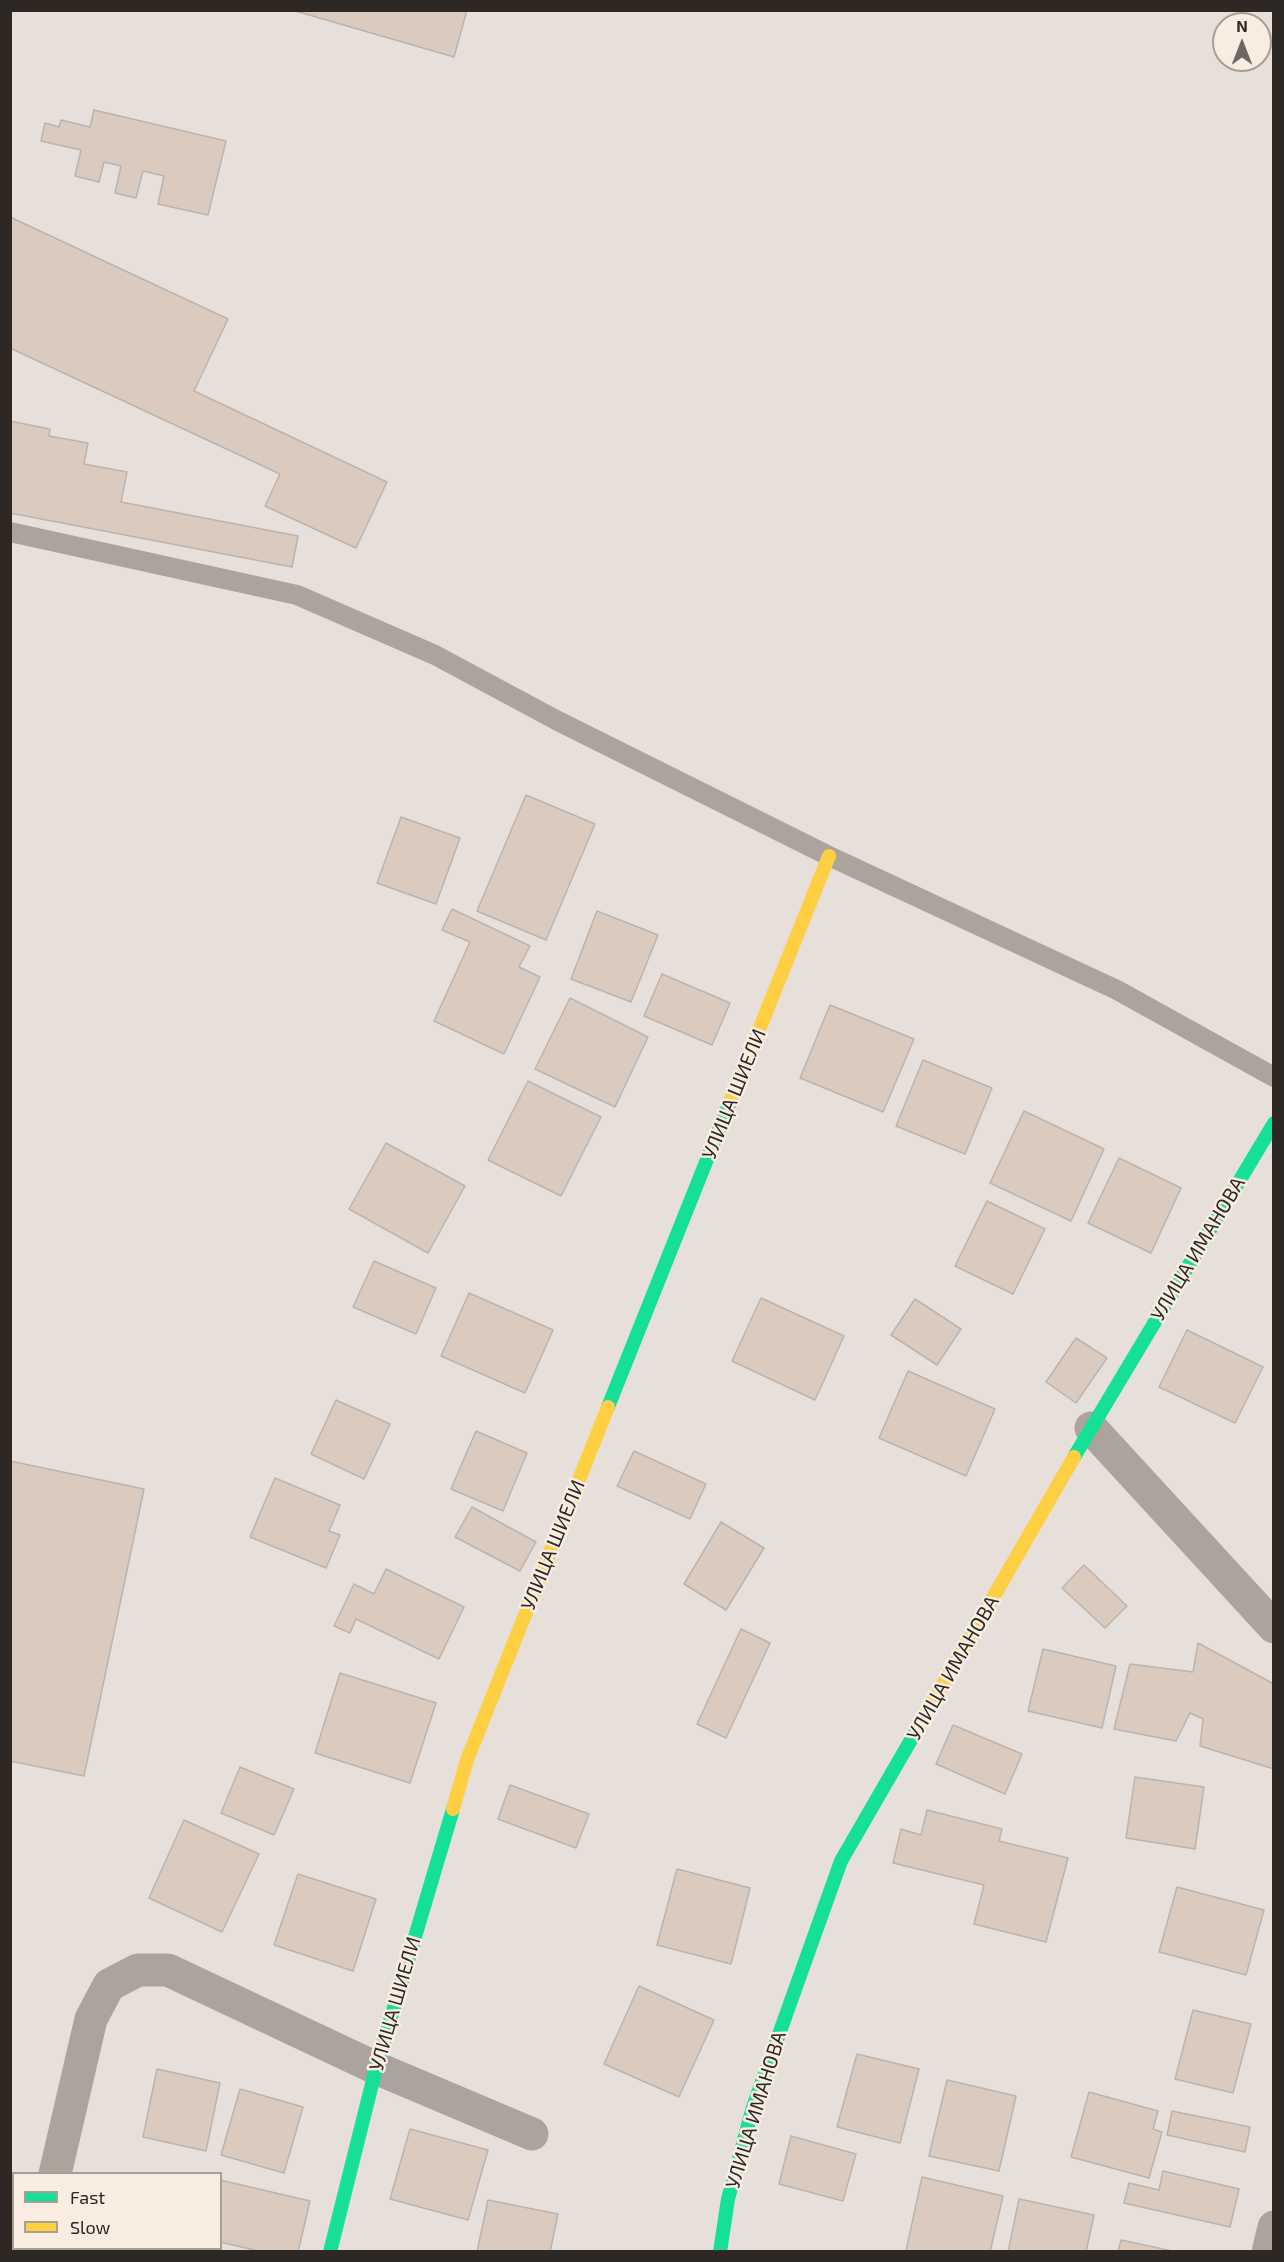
<!DOCTYPE html>
<meta charset="utf-8">
<style>
body{margin:0}
#map{position:relative;width:1284px;height:2262px;overflow:hidden;background:#e6dfda;font-family:"Exo 2",sans-serif}
canvas{display:block}
.frame{position:absolute;inset:0;border:12px solid #2d2824;pointer-events:none}
.legend{position:absolute;left:12px;top:2172px;width:210px;height:78px;box-sizing:border-box;background:#f9ece1;border:2px solid #a79e95;margin:0;padding:8px 10px;list-style:none;font-size:18px;color:#2d2824}
.legend li{display:flex;align-items:center;gap:12px;height:30px}
.legend b{width:30px;border:2px solid #a79e95}
.north{position:absolute;left:1212px;top:12px;width:60px;height:60px;box-sizing:border-box;background:#f9ece1;border:2px solid #a79e95;border-radius:50%;rotate:0deg;font-size:16px;font-weight:700;line-height:24px;text-align:center;color:#2d2824}
.north::after{content:'';display:block;margin:auto;width:21px;height:27px;background:#6e6864;clip-path:polygon(50% 0,100% 100%,50% 72%,0 100%)}
</style>
<div id="map">
<canvas width="1284" height="2262"></canvas>
<div class="frame"></div>
<ul class="legend">
<li><b style="height:8px;background:#16e098"></b>Fast</li>
<li><b style="height:8px;background:#ffcf43"></b>Slow</li>
</ul>
<div class="north">N</div>
</div>
<script>
const c = document.querySelector('canvas').getContext('2d');
c.lineJoin = 'round';
function paint(path, color) { c.fillStyle = color; c.fill(path, 'evenodd'); }
const poly = rows => new Path2D(rows.map(r => 'M' + r).join(''));
function trace(path, color, width, dash) { c.strokeStyle = color; c.lineWidth = width; c.lineCap = dash ? 'butt' : 'round'; c.setLineDash(dash || []); c.stroke(path); }
function write(font, color, halo, rows, align = 'center') {
  c.font = font + ' "Exo 2",sans-serif'; c.lineWidth = 5; c.setLineDash([]); c.textBaseline = 'middle'; c.strokeStyle = halo; c.fillStyle = color; for (const [text, x, y, turn = 0] of rows) {
    c.save(); c.translate(x, y); c.rotate((+turn || 0) * Math.PI / 180); c.textAlign = isNaN(turn) ? turn : align; if (halo) c.strokeText(text, 0, 0); c.fillText(text, 0, 0); c.restore();
  }
}
const building = poly([
 [292,10,467,10,454,57,292,10],
 [94,110,226,141,208,215,158,204,164,176,143,171,136,198,115,193,121,166,104,162,99,182,75,176,81,150,41,141,45,123,59,127,61,120,90,127,94,110],
 [10,217,228,319,194,391,387,482,356,548,265,506,280,474,10,348,10,217],
 [10,421,50,429,49,436,88,443,84,464,127,472,121,502,298,536,292,567,10,513,10,421],
 [526,795,595,824,546,940,477,911,526,795],
 [401,817,460,838,436,904,377,883,401,817],
 [452,909,530,946,519,967,540,977,504,1054,434,1021,470,942,442,930,452,909],
 [597,911,658,935,631,1002,571,979,597,911],
 [662,974,730,1003,712,1045,644,1016,662,974],
 [570,998,648,1037,615,1107,535,1069,570,998],
 [830,1005,914,1039,883,1112,800,1078,830,1005],
 [923,1060,992,1088,965,1154,896,1126,923,1060],
 [528,1081,601,1117,561,1196,488,1160,528,1081],
 [1024,1111,1104,1149,1071,1221,990,1183,1024,1111],
 [386,1143,465,1186,428,1253,349,1209,386,1143],
 [1119,1158,1181,1188,1151,1253,1088,1223,1119,1158],
 [987,1201,1045,1229,1013,1294,955,1266,987,1201],
 [374,1261,436,1288,416,1334,353,1307,374,1261],
 [469,1293,553,1330,525,1393,441,1356,469,1293],
 [761,1298,844,1336,815,1400,732,1361,761,1298],
 [915,1299,961,1329,937,1365,891,1335,915,1299],
 [1187,1330,1263,1367,1235,1423,1159,1387,1187,1330],
 [1076,1338,1107,1358,1076,1403,1046,1382,1076,1338],
 [908,1371,995,1409,966,1476,879,1438,908,1371],
 [336,1400,390,1424,364,1479,311,1454,336,1400],
 [476,1431,527,1453,503,1511,451,1489,476,1431],
 [634,1451,706,1484,690,1519,617,1486,634,1451],
 [10,1461,144,1489,84,1776,10,1761,10,1461],
 [275,1478,340,1505,329,1531,340,1535,326,1568,250,1537,275,1478],
 [472,1507,536,1542,520,1571,455,1537,472,1507],
 [721,1522,764,1548,726,1610,684,1584,721,1522],
 [1084,1565,1127,1606,1105,1628,1062,1588,1084,1565],
 [386,1569,464,1607,439,1659,356,1619,350,1633,334,1626,354,1584,374,1594,386,1569],
 [741,1629,770,1643,726,1738,697,1724,741,1629],
 [1198,1643,1274,1684,1274,1769,1200,1746,1203,1719,1190,1713,1176,1741,1114,1729,1130,1664,1193,1672,1198,1643],
 [1043,1649,1116,1666,1102,1728,1028,1711,1043,1649],
 [340,1673,436,1703,410,1783,315,1753,340,1673],
 [953,1725,1022,1754,1005,1794,936,1764,953,1725],
 [240,1767,294,1789,274,1835,221,1813,240,1767],
 [1135,1777,1204,1787,1195,1849,1126,1838,1135,1777],
 [510,1785,589,1814,576,1848,498,1819,510,1785],
 [927,1810,1002,1829,999,1841,1068,1858,1046,1942,974,1924,984,1885,893,1863,901,1829,921,1835,927,1810],
 [184,1820,259,1854,222,1932,149,1898,184,1820],
 [677,1869,750,1888,731,1964,657,1945,677,1869],
 [298,1874,376,1899,353,1971,274,1945,298,1874],
 [1177,1887,1264,1910,1246,1975,1159,1952,1177,1887],
 [639,1986,714,2020,679,2097,604,2064,639,1986],
 [1193,2010,1251,2024,1233,2093,1175,2079,1193,2010],
 [857,2054,919,2069,900,2143,837,2127,857,2054],
 [157,2069,220,2083,206,2151,143,2137,157,2069],
 [947,2080,1016,2096,999,2171,929,2156,947,2080],
 [240,2089,303,2107,284,2173,221,2155,240,2089],
 [1089,2092,1158,2111,1153,2129,1162,2132,1149,2178,1071,2157,1089,2092],
 [1172,2111,1250,2127,1245,2152,1167,2135,1172,2111],
 [410,2129,488,2150,468,2220,390,2199,410,2129],
 [791,2136,856,2154,843,2201,779,2184,791,2136],
 [1163,2171,1239,2189,1230,2227,1124,2203,1129,2183,1159,2190,1163,2171],
 [922,2177,1003,2196,990,2252,906,2251,922,2177],
 [220,2180,310,2201,298,2252,263,2252,220,2242,220,2180],
 [1019,2199,1094,2215,1086,2252,1008,2252,1019,2199],
 [488,2200,558,2214,550,2252,477,2252,488,2200],
 [1121,2240,1177,2252,1118,2252,1121,2240]
]);
paint(building, '#dacbbe');
trace(building, '#bab4b0', 1.5);
trace(poly([
 [10,532,297,595,435,655,556,720,829,856,1117,990,1274,1077]
]), '#aca49c', 20);
trace(poly([
 [1091,1428,1274,1627],
 [55,2174,91,2019,109,1985,138,1970,168,1970,376,2068,532,2134],
 [37,2252,37,2248],
 [1268,2252,1274,2227]
]), '#aca49c', 33);
trace(poly([
 [608,1407,730,1102],
 [1074,1457,1274,1123],
 [330,2252,376,2068,453,1809],
 [720,2252,728,2199,753,2107,841,1861,919,1726]
]), '#16e098', 14);
trace(poly([
 [730,1102,829,856],
 [919,1726,1074,1457],
 [453,1809,467,1760,608,1407]
]), '#ffcf43', 14);
write('20px', '#2d2824', '#f9ece1', [
 ["УЛИЦА ШИЕЛИ",734,1094,-68],
 ["УЛИЦА ИМАНОВА",1198,1249,-59],
 ["УЛИЦА ШИЕЛИ",553,1545,-68],
 ["УЛИЦА ИМАНОВА",953,1668,-60],
 ["УЛИЦА ШИЕЛИ",395,2004,-74],
 ["УЛИЦА ИМАНОВА",756,2110,-73]
]);
</script>
